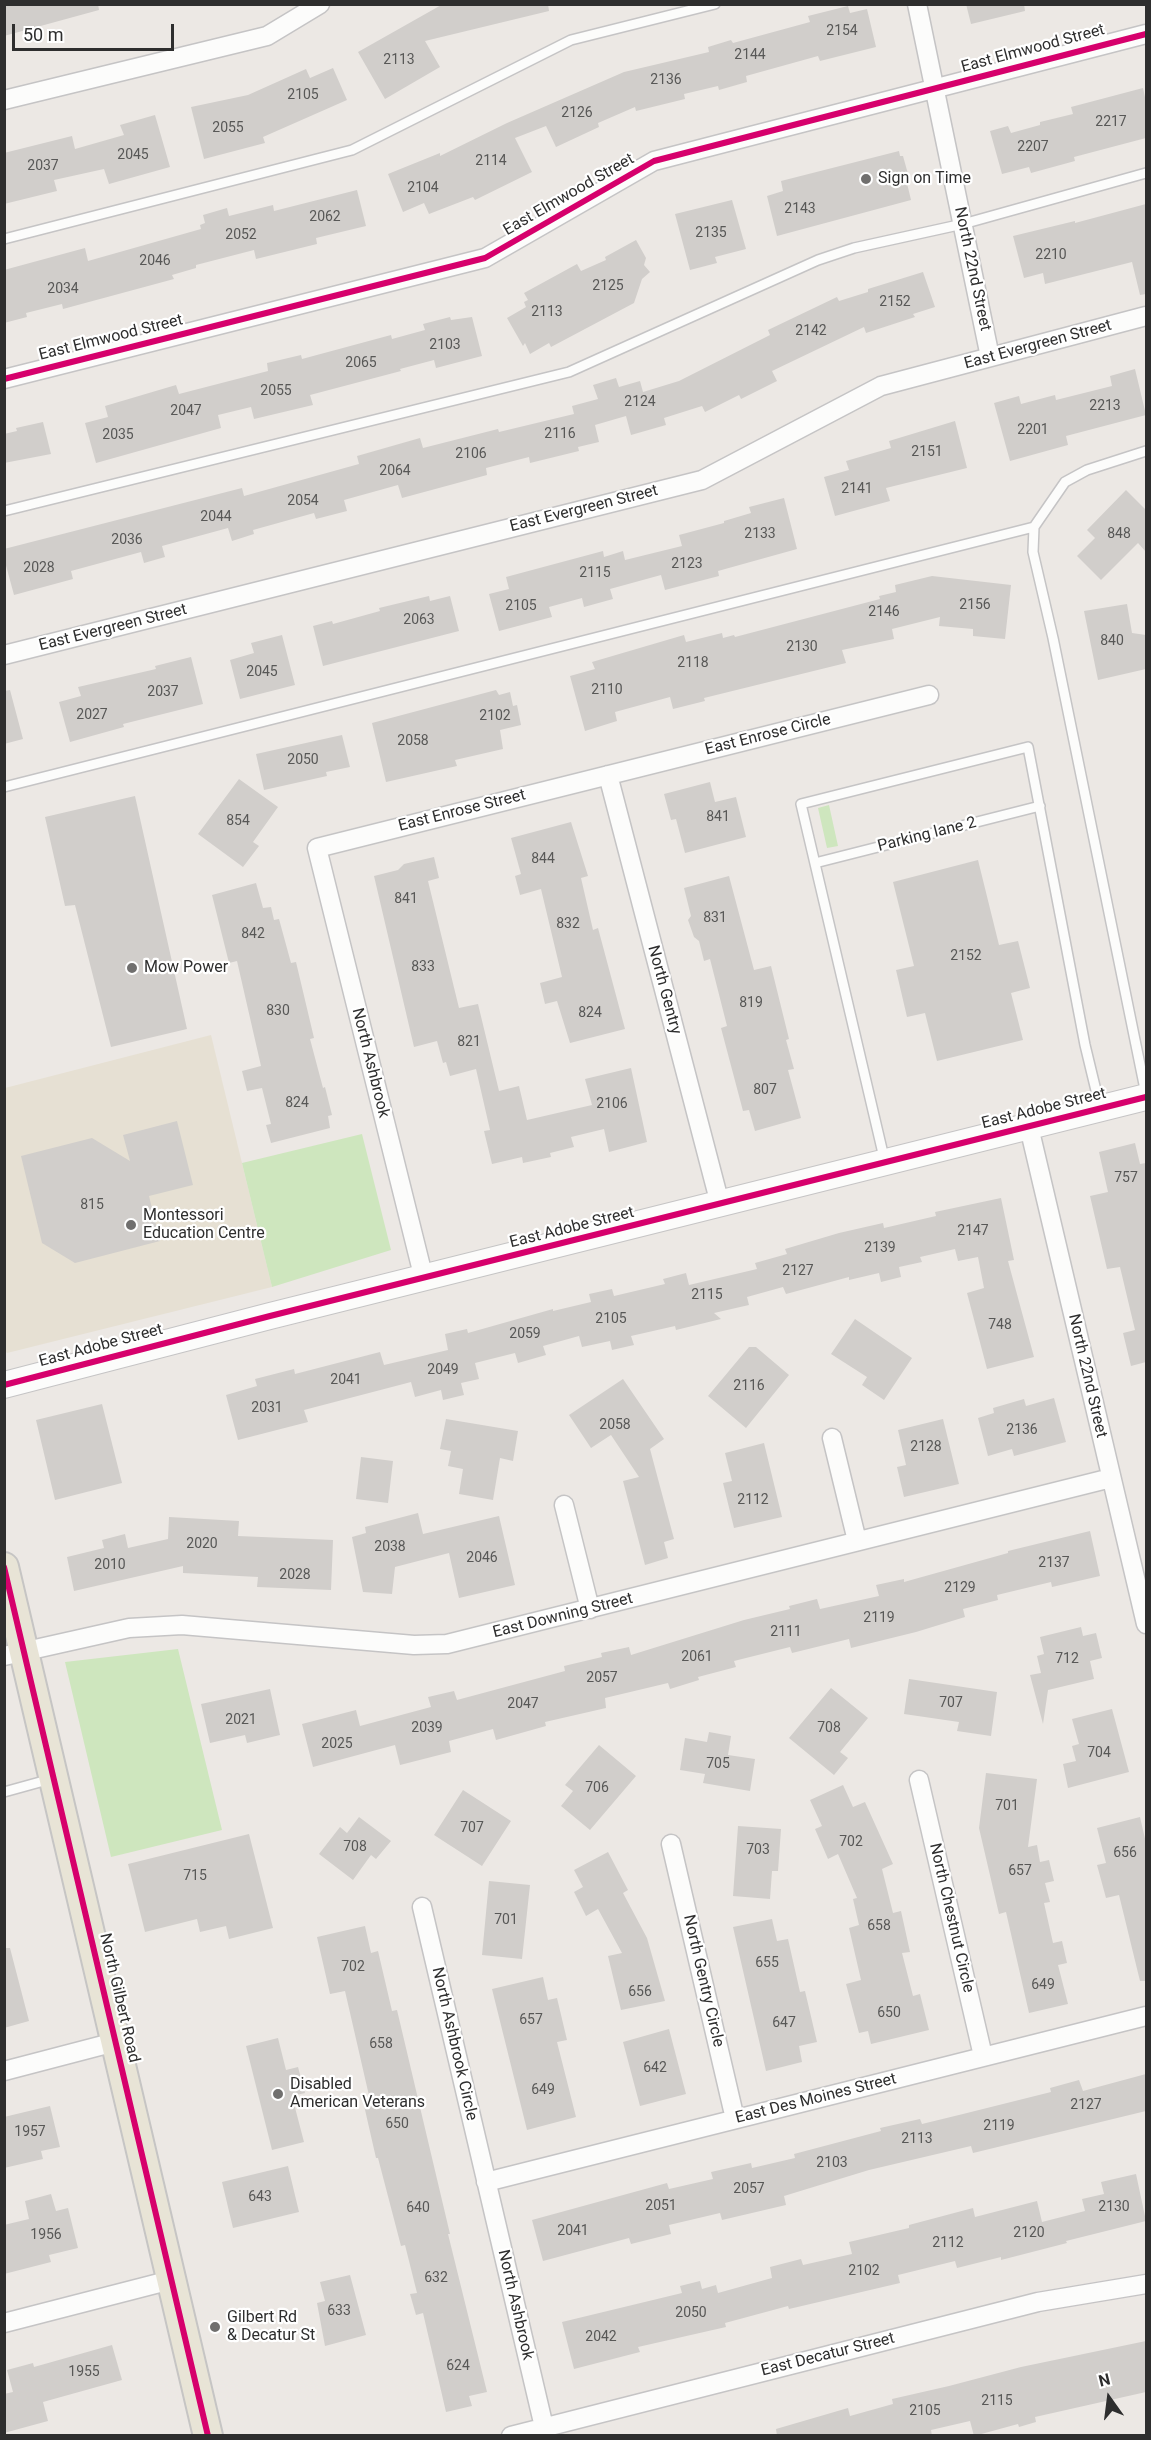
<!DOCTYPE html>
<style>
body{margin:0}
#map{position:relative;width:1151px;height:2440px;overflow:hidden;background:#ece8e4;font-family:Roboto,sans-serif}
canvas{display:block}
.frame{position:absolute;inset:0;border:6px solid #2e2e2e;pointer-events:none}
.north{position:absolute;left:1079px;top:2368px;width:60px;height:60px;-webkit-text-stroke:4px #fff;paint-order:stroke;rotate:346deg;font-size:16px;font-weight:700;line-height:24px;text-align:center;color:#2e2e2e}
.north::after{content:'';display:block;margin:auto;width:21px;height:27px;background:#2e2e2e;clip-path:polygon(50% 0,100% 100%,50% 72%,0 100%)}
.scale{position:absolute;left:12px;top:24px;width:162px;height:27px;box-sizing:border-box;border:3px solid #2e2e2e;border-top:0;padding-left:8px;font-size:18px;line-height:21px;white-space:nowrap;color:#2e2e2e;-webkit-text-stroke:4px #fff;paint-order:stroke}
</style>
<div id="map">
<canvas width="1151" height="2440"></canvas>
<div class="frame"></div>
<div class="north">N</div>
<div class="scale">50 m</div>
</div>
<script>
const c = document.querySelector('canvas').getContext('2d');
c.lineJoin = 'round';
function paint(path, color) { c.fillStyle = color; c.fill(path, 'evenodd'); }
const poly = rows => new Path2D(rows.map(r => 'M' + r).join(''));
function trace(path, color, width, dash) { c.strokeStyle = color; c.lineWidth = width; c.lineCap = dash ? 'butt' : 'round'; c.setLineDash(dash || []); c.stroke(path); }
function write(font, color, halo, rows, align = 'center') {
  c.font = font + ' Roboto,sans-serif'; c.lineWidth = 4.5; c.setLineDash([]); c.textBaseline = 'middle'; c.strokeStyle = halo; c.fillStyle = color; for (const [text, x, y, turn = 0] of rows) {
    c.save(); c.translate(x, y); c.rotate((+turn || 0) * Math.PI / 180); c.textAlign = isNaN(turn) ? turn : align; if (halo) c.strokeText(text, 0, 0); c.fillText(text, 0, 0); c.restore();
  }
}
paint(poly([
 [211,1035,272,1287,7,1353,5,1351,5,1088]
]), '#e6e0d3');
paint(poly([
 [829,805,838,846,827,848,818,808],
 [362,1134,391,1250,272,1287,242,1163],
 [178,1649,222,1830,111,1857,65,1662]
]), '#cee6be');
paint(poly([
 [4,4,98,4,99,10,4,36],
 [443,4,548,4,549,11,425,41,440,67,385,99,358,52],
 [966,4,1024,4,1025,11,971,24],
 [848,6,850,13,867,9,876,47,820,61,818,56,746,76,747,82,719,90,718,86,684,94,685,99,636,111,635,107,598,123,599,127,556,147,546,126,515,138,532,172,475,200,473,197,429,214,424,203,403,212,388,174,440,153,440,156,507,123,624,72,709,52,708,47,731,40,733,43,810,22,808,16],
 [333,68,347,100,263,137,265,143,204,159,191,107,248,95,306,69,310,78],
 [1143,88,1146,102,1146,138,1074,157,1075,161,1031,173,1029,167,1002,174,990,131,1008,126,1011,133,1040,125,1040,122,1073,114,1071,107],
 [155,115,170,167,109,184,104,169,54,180,57,191,4,204,4,153,72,136,75,149,124,135,120,125],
 [899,151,900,156,903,156,908,174,905,175,911,200,777,236,767,196,783,191,781,181],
 [357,190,366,226,316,238,317,244,256,259,254,250,196,265,196,268,172,275,174,279,63,309,62,304,26,313,27,317,4,323,4,270,85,248,88,261,201,229,200,225,205,223,203,215,227,208,229,216,273,205,274,211],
 [732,200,746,249,715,257,717,263,690,270,675,214],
 [1146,204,1146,294,1140,295,1132,262,1045,284,1043,273,1024,278,1013,236,1075,221,1075,223],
 [636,240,646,258,644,265,650,272,642,279,634,303,551,347,549,343,530,354,525,343,523,346,507,318,526,307,524,302,528,300,524,293,577,264,581,271,606,260,605,257],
 [923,272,935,307,913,314,915,317,866,333,864,327,772,371,777,381,741,399,739,395,705,412,702,406,664,418,666,425,631,435,626,416,595,425,599,442,578,447,579,451,530,463,529,457,486,468,487,475,402,498,398,485,344,500,347,511,316,519,314,513,253,530,254,534,232,541,228,528,162,546,165,557,144,563,141,552,71,571,73,579,14,595,4,558,4,549,242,488,244,496,359,464,357,456,420,438,423,448,498,429,499,432,574,414,572,406,598,399,593,385,616,378,619,387,640,381,643,392,679,381,770,335,768,330,837,297,839,301,868,292,868,289],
 [450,317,451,320,472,317,482,356,436,368,434,360,400,369,401,371,310,395,313,405,254,419,251,407,218,415,221,428,96,463,85,423,108,417,105,406,176,385,179,394,268,371,267,363,301,355,302,359,391,335,392,339,425,330,423,324],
 [1135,369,1146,415,1066,436,1068,445,1010,461,994,403,1019,396,1021,404,1055,395,1056,400,1112,386,1110,376],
 [955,421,967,468,886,488,890,501,835,516,824,477,849,470,846,461,891,448,889,441],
 [43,422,51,454,4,463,4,434,17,431,16,428],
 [1126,490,1146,510,1146,552,1138,543,1101,580,1077,556,1095,538,1087,530],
 [784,498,797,549,718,571,719,576,665,590,661,575,610,589,613,599,584,607,582,598,549,607,552,617,499,631,489,594,509,589,506,577,603,551,604,557,623,551,625,560,682,546,679,535,724,523,724,521,751,513,749,507],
 [932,576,1011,585,1005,639,973,636,973,629,939,626,940,617,892,629,894,639,842,650,846,663,704,698,705,701,673,709,670,697,615,712,617,721,585,731,570,676,595,669,592,662,684,635,686,642,722,633,723,638,734,635,735,637,880,599,879,596,896,592,895,585],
 [429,596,430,601,450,596,459,631,323,666,313,626,332,621,333,624,380,611,379,608],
 [1127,604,1132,633,1146,635,1146,669,1098,680,1084,611],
 [282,635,295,685,240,699,230,660,254,653,251,643],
 [191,657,203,704,123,724,124,727,70,742,59,702,81,696,78,687,156,669,155,666],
 [10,690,23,739,4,744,4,691],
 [496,690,499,695,510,692,513,706,517,705,521,725,500,730,503,749,455,760,457,766,386,782,372,723],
 [342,735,350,767,326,772,327,776,264,790,256,754],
 [239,779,278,807,253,842,259,846,243,867,198,834],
 [710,782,715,802,736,797,746,837,685,853,676,819,671,820,664,794],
 [135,796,187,1029,111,1047,75,905,65,906,45,817],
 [571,822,588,876,581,878,593,930,598,928,625,1029,570,1043,557,1001,545,1004,540,983,562,977,541,889,520,895,515,876,521,874,511,838],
 [434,857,439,878,428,881,459,1008,478,1004,499,1091,519,1086,527,1120,592,1105,585,1079,631,1068,647,1142,609,1152,604,1129,571,1137,574,1147,550,1153,551,1157,523,1163,522,1157,492,1164,484,1131,490,1130,476,1069,450,1076,446,1062,443,1063,437,1041,414,1047,374,876,398,870,404,864],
 [978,860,999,945,1018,941,1030,988,1011,993,1023,1040,937,1061,925,1013,907,1017,896,970,914,966,893,882],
 [729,876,754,970,771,966,789,1039,786,1040,794,1069,788,1070,801,1118,755,1131,749,1110,743,1111,721,1028,727,1026,710,959,704,961,699,941,694,937,688,920,691,916,684,888],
 [256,883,263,908,271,907,274,920,279,919,291,963,296,962,314,1038,310,1039,323,1088,325,1087,332,1115,328,1116,330,1128,271,1143,266,1125,271,1124,262,1088,247,1091,242,1071,261,1066,237,961,229,963,212,895],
 [177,1121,193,1185,149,1196,160,1241,75,1263,42,1243,21,1156,92,1138,130,1161,123,1135],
 [1135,1143,1140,1164,1146,1163,1146,1362,1131,1366,1123,1333,1135,1330,1120,1267,1107,1269,1090,1196,1108,1192,1099,1152],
 [1001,1198,1014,1260,1008,1261,1034,1357,987,1369,967,1293,984,1288,978,1257,958,1261,955,1249,920,1257,922,1262,899,1267,901,1277,881,1282,879,1273,849,1280,849,1277,786,1294,783,1287,747,1297,749,1305,714,1313,721,1319,676,1330,675,1326,631,1336,634,1345,612,1350,610,1341,582,1347,579,1336,543,1346,546,1355,518,1363,515,1353,475,1363,479,1379,461,1383,464,1395,443,1400,441,1390,415,1397,411,1382,304,1410,308,1422,238,1440,226,1395,257,1386,255,1379,294,1369,295,1374,380,1352,384,1365,448,1350,445,1334,467,1329,468,1333,553,1309,553,1311,591,1302,589,1294,612,1289,614,1296,665,1284,663,1279,686,1273,689,1285,757,1269,755,1263,787,1254,785,1249,839,1233,883,1223,884,1228,936,1216,935,1212],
 [855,1319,912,1358,884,1400,862,1385,867,1377,831,1354],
 [749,1347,756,1347,789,1375,746,1428,708,1396],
 [623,1379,664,1439,650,1449,674,1539,664,1542,668,1558,645,1565,623,1481,639,1477,611,1435,591,1448,569,1415],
 [1054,1398,1066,1442,1014,1456,1012,1449,988,1456,978,1418,994,1413,993,1408,1024,1399,1026,1406],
 [102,1404,122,1483,55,1500,36,1420],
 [446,1419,518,1431,513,1461,500,1458,493,1500,459,1494,463,1469,448,1466,451,1451,440,1449],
 [943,1419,959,1484,904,1497,897,1467,906,1465,898,1430],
 [764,1443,782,1517,734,1528,723,1483,732,1481,725,1453],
 [361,1457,393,1461,388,1503,356,1499],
 [418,1513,423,1534,499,1516,515,1585,459,1598,449,1553,395,1567,392,1594,363,1592,352,1537,366,1533,365,1527],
 [169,1517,239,1521,238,1536,333,1540,331,1590,257,1587,258,1577,183,1573,183,1566,74,1591,67,1557,104,1548,102,1540,125,1534,128,1548,168,1539],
 [1090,1531,1100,1576,1052,1587,1051,1582,997,1595,998,1600,963,1609,965,1617,916,1632,851,1648,849,1639,792,1653,790,1647,734,1661,736,1667,698,1677,699,1680,670,1689,668,1683,605,1698,606,1708,545,1722,546,1726,496,1740,493,1729,449,1741,451,1752,400,1765,395,1745,313,1767,302,1724,356,1710,360,1726,431,1707,428,1697,454,1691,457,1700,565,1671,564,1666,602,1657,601,1653,629,1647,631,1655,744,1620,790,1609,789,1606,817,1599,820,1609,879,1596,876,1585,904,1579,904,1582,1008,1553,1008,1551],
 [1081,1627,1083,1636,1096,1633,1102,1658,1090,1661,1094,1679,1048,1690,1043,1724,1030,1675,1041,1673,1037,1656,1044,1654,1040,1637],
 [909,1679,997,1692,991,1736,957,1731,959,1722,904,1714],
 [831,1688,868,1718,840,1752,848,1758,834,1775,789,1738],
 [270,1689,280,1735,247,1743,245,1735,210,1743,201,1704],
 [1112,1709,1129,1772,1068,1788,1063,1764,1076,1761,1072,1746,1079,1744,1072,1719],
 [709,1732,731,1736,728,1755,755,1759,750,1791,703,1783,705,1774,680,1770,685,1738,707,1742],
 [599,1745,636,1776,590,1830,561,1806,573,1791,565,1785],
 [986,1773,1037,1779,1028,1847,1037,1845,1040,1862,1049,1860,1054,1881,1045,1883,1050,1902,1044,1903,1053,1943,1062,1941,1067,1963,1058,1965,1068,2004,1029,2013,1006,1912,999,1914,979,1828],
 [843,1785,853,1807,865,1802,893,1864,882,1869,893,1913,901,1911,910,1952,902,1953,913,1996,920,1994,929,2030,871,2044,868,2031,859,2033,846,1984,861,1980,849,1928,859,1925,853,1899,857,1898,838,1854,828,1859,815,1829,822,1826,810,1800],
 [463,1790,511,1821,482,1866,434,1835],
 [359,1817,391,1841,376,1859,371,1855,353,1880,319,1854,340,1827,347,1833],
 [1140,1817,1146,1843,1146,1981,1140,1981,1119,1895,1106,1898,1097,1865,1106,1863,1097,1828],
 [738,1826,781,1829,778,1871,772,1871,770,1899,733,1896],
 [249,1834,273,1928,229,1939,226,1926,200,1932,197,1919,145,1932,128,1864],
 [608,1852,628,1890,623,1893,647,1938,665,2001,621,2010,608,1956,622,1953,598,1909,586,1916,574,1892,583,1887,574,1870],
 [489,1881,530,1885,522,1959,482,1955],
 [772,1919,777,1941,788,1939,800,1992,805,1991,817,2042,799,2046,802,2062,766,2071,733,1927],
 [365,1926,371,1953,378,1951,392,2011,397,2010,450,2234,448,2234,487,2392,469,2396,472,2406,446,2412,423,2313,416,2315,410,2294,417,2293,405,2245,401,2246,378,2158,376,2158,363,2101,370,2100,345,1991,330,1994,317,1937],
 [4,1948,10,1948,29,2021,4,2028],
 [543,1977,548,2000,557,1998,567,2040,557,2042,576,2117,527,2130,492,1989],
 [669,2029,686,2094,640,2106,623,2042],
 [278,2038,286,2070,298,2067,305,2093,292,2096,304,2142,272,2150,246,2046],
 [1146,2074,1146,2111,973,2153,971,2146,869,2170,784,2196,786,2205,722,2220,720,2213,669,2225,671,2234,631,2244,629,2238,543,2261,532,2220,667,2183,669,2189,713,2179,711,2172,751,2163,752,2168,795,2158,794,2154,881,2131,880,2128,920,2119,922,2124,963,2114,1051,2092,1050,2088,1079,2080,1083,2091],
 [50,2106,60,2147,41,2151,43,2159,4,2168,4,2117],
 [288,2166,299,2212,233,2228,222,2182],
 [1136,2174,1146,2221,1066,2241,1067,2243,1001,2260,1001,2257,957,2268,955,2261,898,2275,900,2283,789,2309,788,2306,725,2323,726,2327,638,2347,640,2352,574,2369,562,2322,682,2293,680,2286,700,2281,702,2289,716,2285,718,2293,772,2278,770,2267,801,2259,803,2265,852,2254,849,2242,909,2228,909,2225,973,2208,975,2217,1037,2201,1042,2222,1085,2211,1082,2199,1104,2194,1101,2182],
 [51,2194,56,2211,68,2208,78,2248,49,2255,51,2262,4,2274,4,2225,29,2219,25,2201],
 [350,2275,366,2335,325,2346,317,2303,325,2301,320,2282],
 [1146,2341,1146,2392,1035,2417,1036,2422,1019,2427,1018,2424,974,2436,970,2421,931,2430,932,2436,777,2436,776,2429,848,2408,850,2416,893,2404,892,2399,949,2386,1021,2367],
 [112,2345,122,2380,43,2402,48,2421,4,2433,4,2394,13,2392,7,2370,33,2363,34,2367]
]), '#d1cecb');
const lane = poly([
 [4,239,352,150,571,40,715,4],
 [1146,451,1087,470,1065,482,1034,527,1033,552,1053,638,1146,1094],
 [4,511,569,372,818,260,854,248,963,224,1146,173],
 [4,787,1034,527],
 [815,863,1040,806],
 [885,1162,801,804,1028,747,1085,1045,1100,1107],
 [4,1792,51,1779]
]);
const street = poly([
 [917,4,990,357],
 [4,100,267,36,320,4],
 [4,379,485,258,654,161,1146,34],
 [4,655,702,480,881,386,1146,316],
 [608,775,720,1204],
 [1029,1127,1146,1624],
 [424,1279,317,848,929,695],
 [832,1438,857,1541],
 [564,1505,590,1609],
 [4,1656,129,1628,182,1625,414,1645,447,1644,1111,1478],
 [919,1780,983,2056],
 [671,1844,735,2119],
 [422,1907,544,2427],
 [4,2071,115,2042],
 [486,2182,1146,2016],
 [4,2323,171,2280],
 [511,2436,1038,2302,1146,2284]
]);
const secondary = poly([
 [4,1385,270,1316,1146,1097]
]);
const primary = poly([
 [4,1567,208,2436]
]);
trace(lane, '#c5c4c5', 12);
trace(street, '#c5c4c5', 21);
trace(secondary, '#c5c4c5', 28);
trace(primary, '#c6c5c4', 32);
trace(lane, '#fcfcfb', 9);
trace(street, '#fcfcfb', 18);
trace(secondary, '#fcfcfb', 26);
trace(primary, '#e8e4d6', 28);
trace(poly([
 [4,379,485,258,654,161,1146,34],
 [4,1385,270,1316,1146,1097],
 [4,1567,208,2436]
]), '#d6006c', 6);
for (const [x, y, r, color] of [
 [866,179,6,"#706f6e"],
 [132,968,6,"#706f6e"],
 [131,1225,6,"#706f6e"],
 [278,2094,6,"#706f6e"],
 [215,2327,6,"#706f6e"]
]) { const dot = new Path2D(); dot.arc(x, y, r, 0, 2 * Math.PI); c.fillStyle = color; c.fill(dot); trace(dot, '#fff', 2); }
write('14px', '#585857', null, [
 ["2154",842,31],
 ["2144",750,55],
 ["2113",399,60],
 ["2136",666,80],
 ["2105",303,95],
 ["2126",577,113],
 ["2217",1111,122],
 ["2055",228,128],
 ["2207",1033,147],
 ["2045",133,155],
 ["2114",491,161],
 ["2037",43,166],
 ["2104",423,188],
 ["2143",800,209],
 ["2062",325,217],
 ["2135",711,233],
 ["2052",241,235],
 ["2210",1051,255],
 ["2046",155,261],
 ["2125",608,286],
 ["2034",63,289],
 ["2152",895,302],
 ["2113",547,312],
 ["2142",811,331],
 ["2103",445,345],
 ["2065",361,363],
 ["2055",276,391],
 ["2124",640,402],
 ["2213",1105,406],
 ["2047",186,411],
 ["2201",1033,430],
 ["2116",560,434],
 ["2035",118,435],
 ["2151",927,452],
 ["2106",471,454],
 ["2064",395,471],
 ["2141",857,489],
 ["2054",303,501],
 ["2044",216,517],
 ["2133",760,534],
 ["848",1119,534],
 ["2036",127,540],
 ["2123",687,564],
 ["2028",39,568],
 ["2115",595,573],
 ["2156",975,605],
 ["2105",521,606],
 ["2146",884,612],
 ["2063",419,620],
 ["840",1112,641],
 ["2130",802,647],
 ["2118",693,663],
 ["2045",262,672],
 ["2110",607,690],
 ["2037",163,692],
 ["2027",92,715],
 ["2102",495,716],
 ["2058",413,741],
 ["2050",303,760],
 ["841",718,817],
 ["854",238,821],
 ["844",543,859],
 ["841",406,899],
 ["831",715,918],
 ["832",568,924],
 ["842",253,934],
 ["2152",966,956],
 ["833",423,967],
 ["819",751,1003],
 ["830",278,1011],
 ["824",590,1013],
 ["821",469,1042],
 ["807",765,1090],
 ["824",297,1103],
 ["2106",612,1104],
 ["757",1126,1178],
 ["815",92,1205],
 ["2147",973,1231],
 ["2139",880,1248],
 ["2127",798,1271],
 ["2115",707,1295],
 ["2105",611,1319],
 ["748",1000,1325],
 ["2059",525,1334],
 ["2049",443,1370],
 ["2041",346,1380],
 ["2116",749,1386],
 ["2031",267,1408],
 ["2058",615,1425],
 ["2136",1022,1430],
 ["2128",926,1447],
 ["2112",753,1500],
 ["2020",202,1544],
 ["2038",390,1547],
 ["2046",482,1558],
 ["2137",1054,1563],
 ["2010",110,1565],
 ["2028",295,1575],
 ["2129",960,1588],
 ["2119",879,1618],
 ["2111",786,1632],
 ["2061",697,1657],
 ["712",1067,1659],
 ["2057",602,1678],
 ["707",951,1703],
 ["2047",523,1704],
 ["2021",241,1720],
 ["2039",427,1728],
 ["708",829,1728],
 ["2025",337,1744],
 ["704",1099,1753],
 ["705",718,1764],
 ["706",597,1788],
 ["701",1007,1806],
 ["707",472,1828],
 ["702",851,1842],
 ["708",355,1847],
 ["703",758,1850],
 ["656",1125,1853],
 ["657",1020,1871],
 ["715",195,1876],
 ["701",506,1920],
 ["658",879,1926],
 ["655",767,1963],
 ["702",353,1967],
 ["649",1043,1985],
 ["656",640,1992],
 ["650",889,2013],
 ["657",531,2020],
 ["647",784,2023],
 ["658",381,2044],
 ["642",655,2068],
 ["649",543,2090],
 ["2127",1086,2105],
 ["650",397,2124],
 ["2119",999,2126],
 ["1957",30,2132],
 ["2113",917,2139],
 ["2103",832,2163],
 ["2057",749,2189],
 ["643",260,2197],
 ["2051",661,2206],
 ["2130",1114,2207],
 ["640",418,2208],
 ["2041",573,2231],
 ["2120",1029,2233],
 ["1956",46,2235],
 ["2112",948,2243],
 ["2102",864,2271],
 ["632",436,2278],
 ["633",339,2311],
 ["2050",691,2313],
 ["2042",601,2337],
 ["624",458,2366],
 ["1955",84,2372],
 ["2115",997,2401],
 ["2105",925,2411]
]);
write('16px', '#2e2e2e', '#fff', [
 ["East Elmwood Street",1033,49,-15],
 ["East Elmwood Street",569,195,-30],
 ["North 22nd Street",972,269,78],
 ["East Elmwood Street",111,338,-14],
 ["East Evergreen Street",1038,345,-15],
 ["East Evergreen Street",584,509,-14],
 ["East Evergreen Street",113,628,-14],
 ["East Enrose Circle",768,735,-14],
 ["East Enrose Street",462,811,-14],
 ["Parking lane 2",927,835,-14],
 ["North Gentry",664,990,75],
 ["North Ashbrook",370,1063,76],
 ["East Adobe Street",1044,1109,-14],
 ["East Adobe Street",572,1228,-14],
 ["East Adobe Street",101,1346,-15],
 ["North 22nd Street",1087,1376,77],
 ["East Downing Street",563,1616,-14],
 ["North Chestnut Circle",951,1918,77],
 ["North Gentry Circle",703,1981,77],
 ["North Gilbert Road",119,1998,77],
 ["North Ashbrook Circle",454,2044,77],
 ["East Des Moines Street",816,2099,-14],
 ["North Ashbrook",515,2305,77],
 ["East Decatur Street",828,2355,-14]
]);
write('16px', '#2e2e2e', '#fff', [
 ["Sign on Time",878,179],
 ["Mow Power",144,968],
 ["Montessori",143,1216],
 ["Education Centre",143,1234],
 ["Disabled",290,2085],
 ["American Veterans",290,2103],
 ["Gilbert Rd",227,2318],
 ["& Decatur St",227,2336]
], 'left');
</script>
